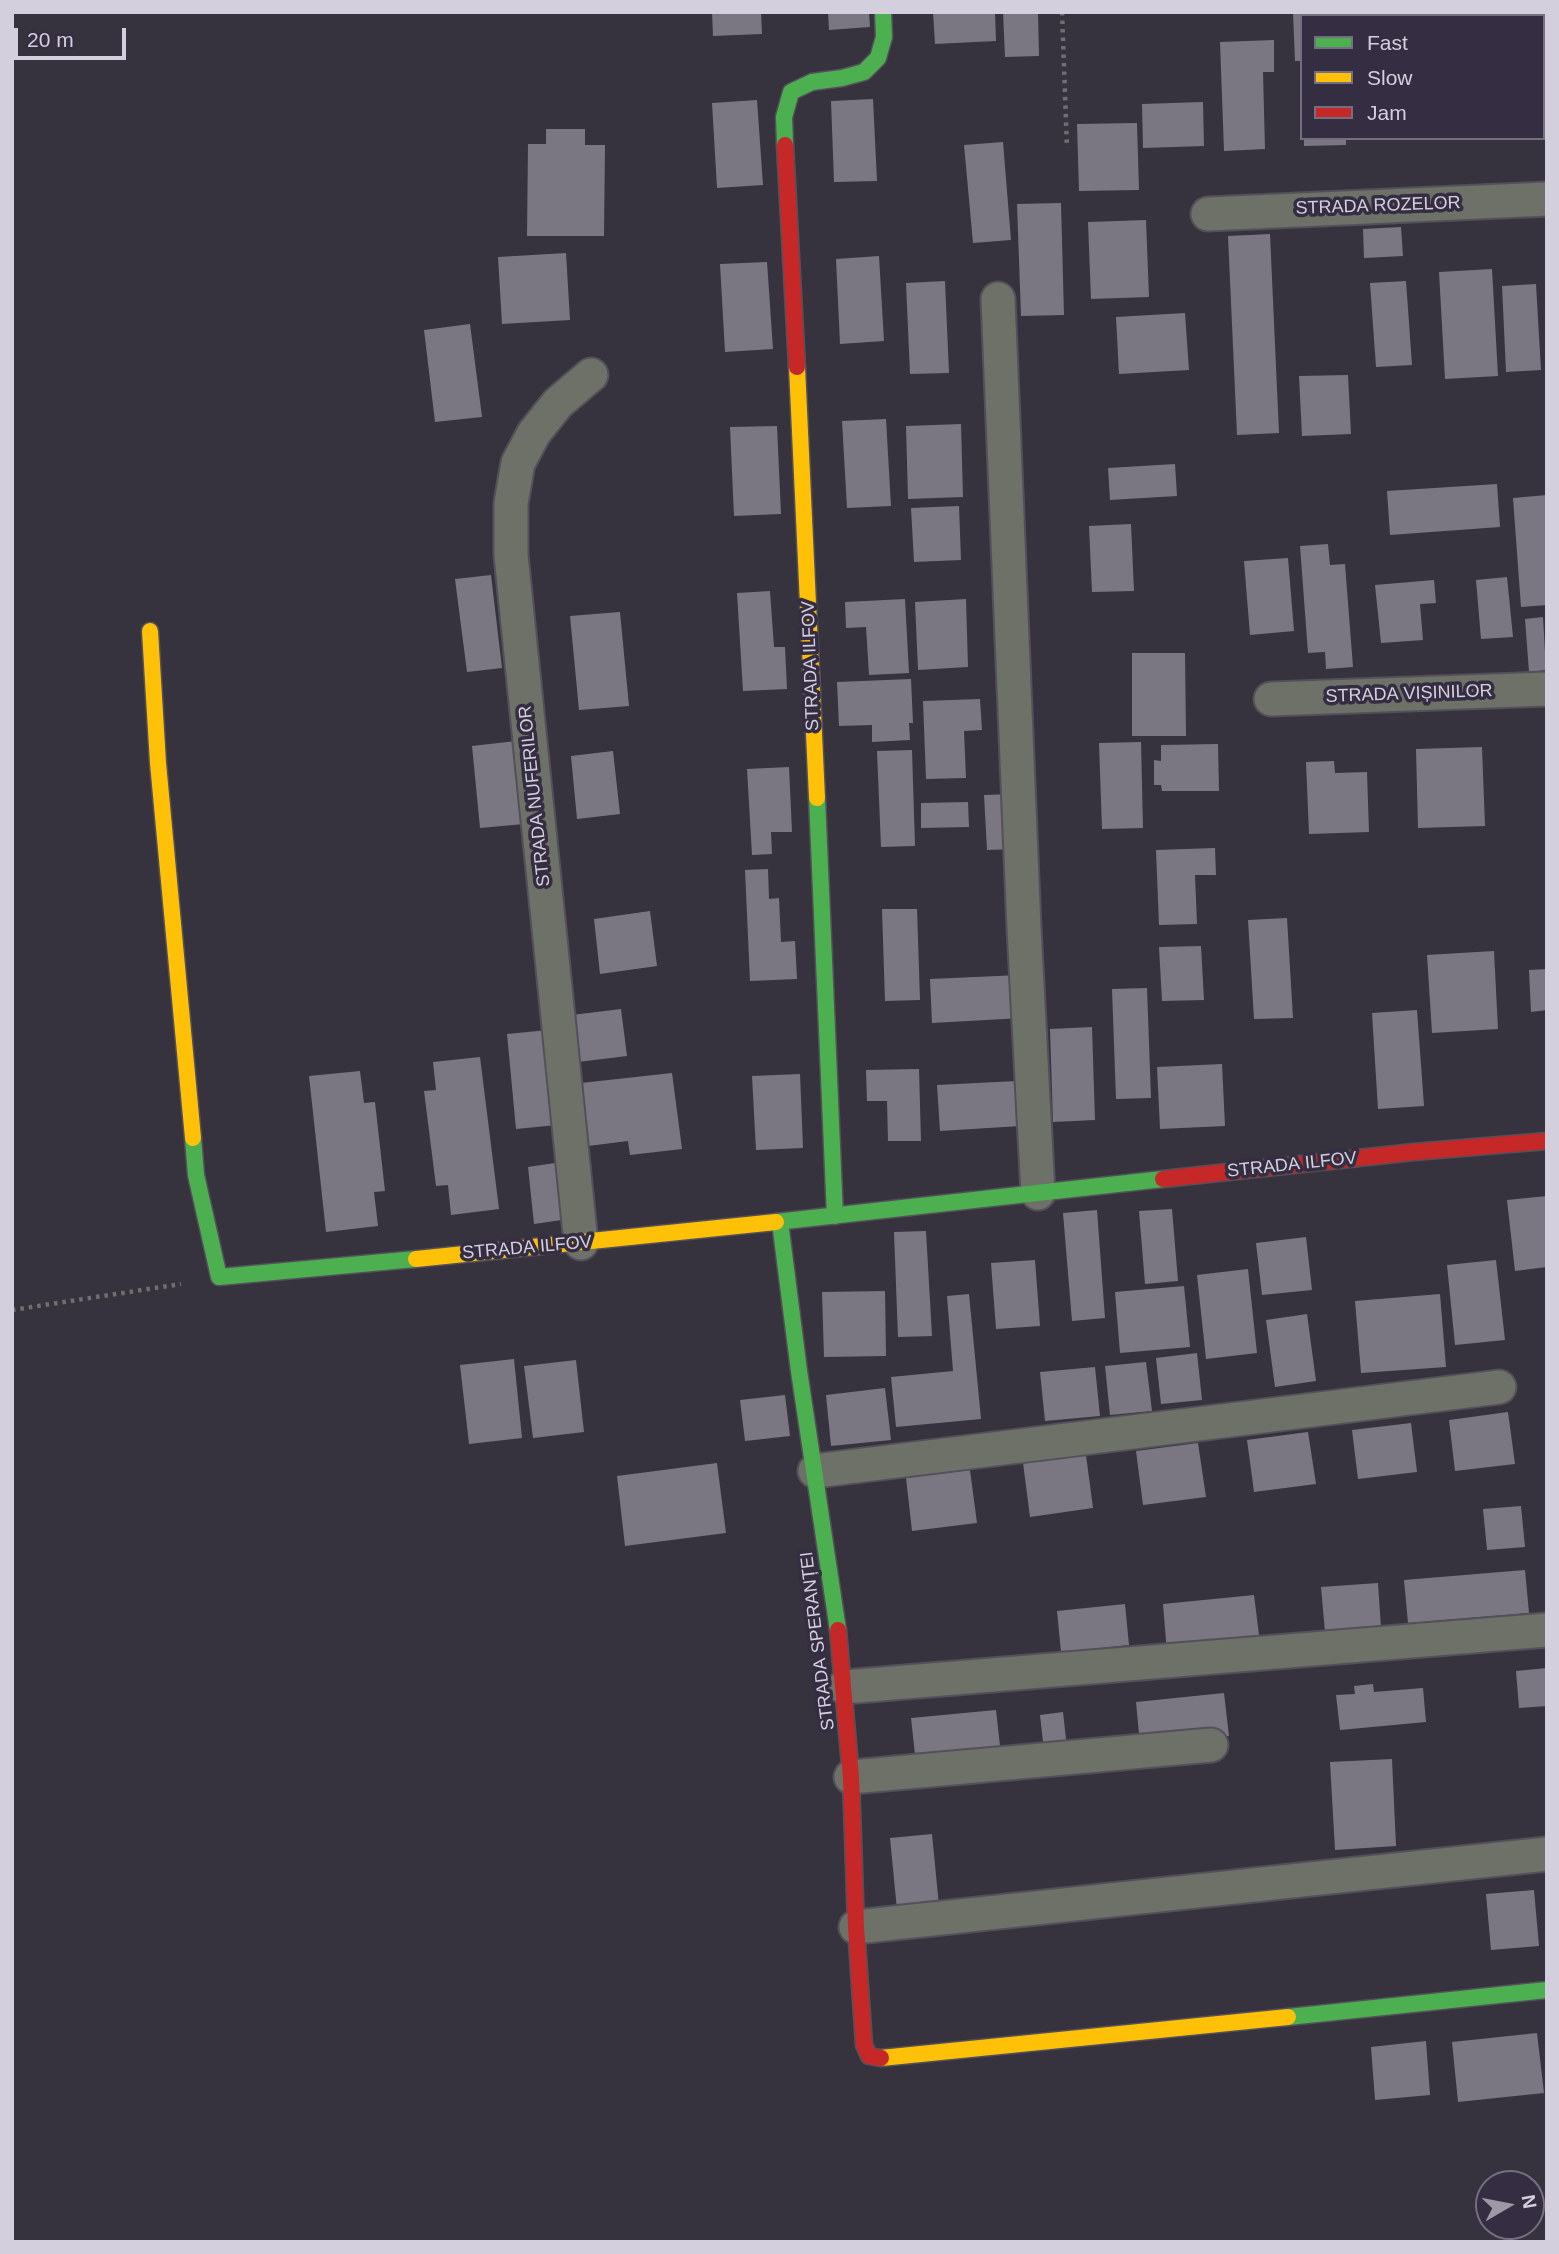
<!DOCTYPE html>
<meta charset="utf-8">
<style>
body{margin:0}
#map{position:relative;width:1559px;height:2254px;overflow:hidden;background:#36333e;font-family:Arial,sans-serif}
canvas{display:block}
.frame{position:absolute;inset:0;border:14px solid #d3cfdd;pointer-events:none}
.legend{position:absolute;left:1300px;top:14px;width:245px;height:126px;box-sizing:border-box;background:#352e43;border:2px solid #746e81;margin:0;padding:9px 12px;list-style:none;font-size:21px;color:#d3cfdd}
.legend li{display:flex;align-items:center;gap:14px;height:35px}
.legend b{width:35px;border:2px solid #746e81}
.north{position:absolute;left:1475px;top:2170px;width:70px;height:70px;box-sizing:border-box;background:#352e43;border:2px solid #746e81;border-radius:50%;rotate:80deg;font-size:19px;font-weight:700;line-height:28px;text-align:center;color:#d3cfdd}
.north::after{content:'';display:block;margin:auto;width:24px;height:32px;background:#9c98a5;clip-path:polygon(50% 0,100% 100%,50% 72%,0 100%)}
.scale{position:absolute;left:14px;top:28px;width:112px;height:32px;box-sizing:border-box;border:4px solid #d3cfdd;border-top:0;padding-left:9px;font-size:21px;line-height:24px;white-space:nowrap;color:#d3cfdd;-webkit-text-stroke:5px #352e43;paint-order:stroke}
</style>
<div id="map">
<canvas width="1559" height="2254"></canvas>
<div class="frame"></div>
<ul class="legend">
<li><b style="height:9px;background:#4caf50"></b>Fast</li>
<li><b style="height:9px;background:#ffc107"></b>Slow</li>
<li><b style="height:9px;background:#c62828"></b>Jam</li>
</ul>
<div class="north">N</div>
<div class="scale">20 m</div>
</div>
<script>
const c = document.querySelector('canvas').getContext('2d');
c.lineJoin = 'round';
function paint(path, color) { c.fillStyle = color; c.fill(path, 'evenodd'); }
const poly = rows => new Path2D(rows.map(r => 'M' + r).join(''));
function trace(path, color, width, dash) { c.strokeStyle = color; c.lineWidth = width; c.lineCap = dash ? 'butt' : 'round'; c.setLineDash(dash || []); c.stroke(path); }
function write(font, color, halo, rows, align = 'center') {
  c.font = font + ' Arial,sans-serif'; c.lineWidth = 7; c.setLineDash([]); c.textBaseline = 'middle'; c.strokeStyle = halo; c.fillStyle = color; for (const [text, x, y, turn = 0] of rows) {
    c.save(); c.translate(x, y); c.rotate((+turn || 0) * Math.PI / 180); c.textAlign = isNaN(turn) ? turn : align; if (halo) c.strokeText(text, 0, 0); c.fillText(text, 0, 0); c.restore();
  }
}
paint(poly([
 [712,12,761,12,762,34,713,36],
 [828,12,869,12,870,27,829,30],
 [933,12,995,12,996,41,935,44],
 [1003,12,1038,12,1039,56,1005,57],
 [1293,12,1361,12,1361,16,1302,16,1302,61,1295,61],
 [1377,12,1416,12,1416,16,1378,16],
 [1274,40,1274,72,1263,72,1265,149,1224,151,1220,42],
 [873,99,877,181,834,182,831,101],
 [757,100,763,185,717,188,712,103],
 [1203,102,1204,146,1143,148,1142,104],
 [1137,123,1139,190,1079,191,1077,124],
 [546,129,585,129,585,145,605,145,604,236,527,236,528,144,546,144],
 [1304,138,1346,138,1346,145,1304,146],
 [1003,142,1011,240,973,243,964,145],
 [1061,203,1064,315,1021,316,1017,204],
 [1146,220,1149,297,1091,299,1088,222],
 [1401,227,1403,256,1364,258,1363,229],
 [1270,234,1279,433,1237,435,1228,236],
 [566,253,570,320,502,324,498,257],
 [879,256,884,341,840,344,836,259],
 [767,262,773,349,725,352,720,264],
 [1492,269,1498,376,1445,379,1439,272],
 [945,281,949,373,910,374,906,283],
 [1406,281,1412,365,1376,367,1370,283],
 [1536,284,1541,370,1506,372,1502,286],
 [1185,313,1189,370,1119,374,1116,317],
 [470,324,482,417,435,422,424,330],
 [1348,375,1351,434,1302,436,1299,376],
 [886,419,891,506,847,508,842,421],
 [961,424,963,497,908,499,906,426],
 [777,426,781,514,734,516,730,427],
 [1175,464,1177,496,1110,500,1108,468],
 [1497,484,1500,527,1390,535,1387,491],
 [1547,495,1547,605,1521,607,1513,498],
 [959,506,961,560,914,562,911,508],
 [1131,524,1134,591,1092,592,1089,526],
 [1328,544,1330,565,1345,564,1353,667,1326,669,1325,652,1308,653,1300,546],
 [1288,558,1294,631,1250,635,1244,561],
 [491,575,502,668,467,672,455,579],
 [1507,577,1513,637,1481,639,1476,580],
 [1434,580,1436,603,1420,604,1423,640,1381,643,1375,585],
 [770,591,774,647,785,647,787,689,743,691,737,593],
 [905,599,909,673,869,675,866,627,846,628,845,602],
 [966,599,968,667,918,670,915,602],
 [620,612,629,706,579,710,570,616],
 [1543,617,1546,670,1529,672,1525,619],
 [1132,653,1185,653,1186,736,1132,736],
 [911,679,913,723,909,723,910,740,872,742,872,725,839,726,837,682],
 [980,699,982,730,964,731,966,778,926,779,923,701],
 [516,741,524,824,480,828,472,746],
 [1141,742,1143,828,1102,829,1099,743],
 [1218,744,1219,791,1162,791,1161,785,1154,785,1154,760,1161,761,1161,745],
 [1482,747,1485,826,1418,828,1416,749],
 [912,750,915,846,881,847,877,751],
 [613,751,620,814,577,819,571,756],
 [1334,761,1335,773,1367,772,1369,832,1309,834,1306,762],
 [789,767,792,832,771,832,772,854,752,855,747,769],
 [1013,794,1015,849,987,850,984,795],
 [968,802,969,827,921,828,921,803],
 [1215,848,1216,875,1195,875,1197,924,1159,925,1156,850],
 [768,869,769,899,779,898,781,942,795,941,797,979,750,981,745,870],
 [882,909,917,909,920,1000,885,1001],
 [650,911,657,966,600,974,594,919],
 [1287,918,1293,1018,1254,1019,1248,920],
 [1201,946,1204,1000,1162,1001,1159,947],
 [1494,951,1498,1029,1432,1033,1427,955],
 [1547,969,1547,1010,1531,1012,1529,970],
 [1020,975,1022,1018,932,1023,930,979],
 [1147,988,1151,1098,1116,1099,1112,989],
 [621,1009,627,1056,578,1062,572,1015],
 [1417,1010,1424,1106,1378,1109,1372,1013],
 [1092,1027,1095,1120,1053,1122,1050,1029],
 [548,1030,557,1125,516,1129,507,1034],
 [480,1057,499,1209,451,1215,448,1185,436,1186,424,1091,436,1090,433,1062],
 [1222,1064,1225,1126,1160,1129,1157,1067],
 [919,1069,921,1141,888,1141,887,1101,867,1101,866,1070],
 [360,1071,364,1103,375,1102,385,1191,374,1192,378,1226,326,1232,309,1076],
 [672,1073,682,1149,630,1155,628,1141,588,1146,581,1083],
 [800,1074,803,1148,756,1150,752,1076],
 [1017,1081,1020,1126,940,1131,937,1085],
 [555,1163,562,1220,534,1224,528,1167],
 [1547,1196,1547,1267,1515,1271,1507,1200],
 [1172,1209,1178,1281,1145,1284,1139,1211],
 [1097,1210,1105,1318,1072,1321,1063,1213],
 [926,1231,932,1336,898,1337,894,1232],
 [1306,1237,1312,1290,1262,1295,1256,1243],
 [1035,1260,1040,1326,996,1329,991,1263],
 [1496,1260,1505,1340,1455,1345,1447,1265],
 [1248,1269,1257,1353,1206,1359,1197,1275],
 [1184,1286,1190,1347,1120,1353,1115,1292],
 [885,1291,886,1356,824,1357,822,1292],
 [969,1294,981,1419,896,1427,891,1377,953,1371,947,1296],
 [1440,1294,1446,1367,1361,1373,1355,1301],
 [1307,1314,1316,1381,1275,1387,1266,1320],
 [1197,1353,1202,1400,1161,1404,1156,1358],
 [514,1359,522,1438,469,1444,460,1365],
 [576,1360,584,1432,533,1438,524,1366],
 [1146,1362,1152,1411,1110,1415,1105,1366],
 [1095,1367,1100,1416,1045,1421,1040,1372],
 [885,1388,891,1440,831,1446,826,1395],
 [785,1395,790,1436,745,1441,740,1400],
 [1508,1412,1515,1464,1455,1471,1449,1420],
 [1411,1423,1417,1472,1358,1479,1352,1430],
 [1308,1432,1316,1484,1254,1492,1247,1440],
 [1198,1443,1206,1497,1143,1505,1136,1451],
 [1086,1455,1093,1508,1030,1517,1023,1463],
 [717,1463,726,1533,625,1546,617,1476],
 [970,1470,977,1523,912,1531,906,1478],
 [1521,1506,1525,1547,1487,1550,1483,1509],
 [1525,1570,1529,1613,1408,1623,1404,1580],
 [1378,1583,1381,1628,1325,1632,1321,1587],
 [1254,1595,1260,1643,1167,1653,1163,1604],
 [1125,1604,1129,1645,1061,1652,1057,1611],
 [1547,1668,1547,1706,1519,1708,1516,1671],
 [1373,1684,1374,1692,1423,1688,1426,1722,1340,1730,1336,1695,1355,1694,1354,1686],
 [1224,1693,1229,1736,1140,1745,1136,1702],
 [996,1710,1001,1755,916,1764,911,1718],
 [1063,1712,1067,1748,1044,1751,1040,1715],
 [1392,1759,1396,1846,1335,1850,1330,1762],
 [932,1834,939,1906,897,1910,890,1838],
 [1534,1890,1539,1946,1491,1950,1486,1894],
 [1537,2033,1544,2093,1458,2102,1452,2042],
 [1426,2041,1430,2095,1375,2100,1371,2047]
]), '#7a7782');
const street = poly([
 [1208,214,1547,199],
 [998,299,1024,928,1038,1193],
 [1271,699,1547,689],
 [581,1243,511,555,511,503,518,463,534,433,558,403,591,375],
 [815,1471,1499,1387],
 [844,1687,1547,1630],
 [851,1777,1211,1745],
 [856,1927,1547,1854]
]);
const fast = poly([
 [785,145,784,117,791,92,812,82,842,78,864,72,878,58,884,37,883,12],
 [817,798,835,1216],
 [193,1138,196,1175,219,1277,416,1259],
 [776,1222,1163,1179],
 [780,1222,799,1371,838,1630],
 [1288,2017,1547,1990]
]);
const slow = poly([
 [797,367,817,798],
 [150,631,158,763,193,1138],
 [416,1259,776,1222],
 [881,2058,1288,2017]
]);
const jam = poly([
 [785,145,797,367],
 [1163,1179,1414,1152,1547,1141],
 [838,1630,851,1777,856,1927,864,2045,869,2056,881,2058]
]);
trace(street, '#53505a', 37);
trace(fast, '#53505a', 19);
trace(slow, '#53505a', 19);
trace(jam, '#53505a', 19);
trace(poly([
 [1062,12,1067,148],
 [12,1310,181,1284]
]), '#6f6f6d', 4.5, [3.5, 5]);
trace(street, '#6e7168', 33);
trace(fast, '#4caf50', 16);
trace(slow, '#ffc107', 16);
trace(jam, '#c62828', 16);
write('18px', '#d3cfdd', '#352e43', [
 ["STRADA ROZELOR",1378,206,-2],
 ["STRADA ILFOV",811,666,-92],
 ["STRADA VIȘINILOR",1409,694,-2],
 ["STRADA NUFERILOR",535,796,-96],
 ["STRADA ILFOV",1292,1165,-6],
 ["STRADA ILFOV",527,1248,-5],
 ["STRADA SPERANȚEI",818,1641,-97]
]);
</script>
